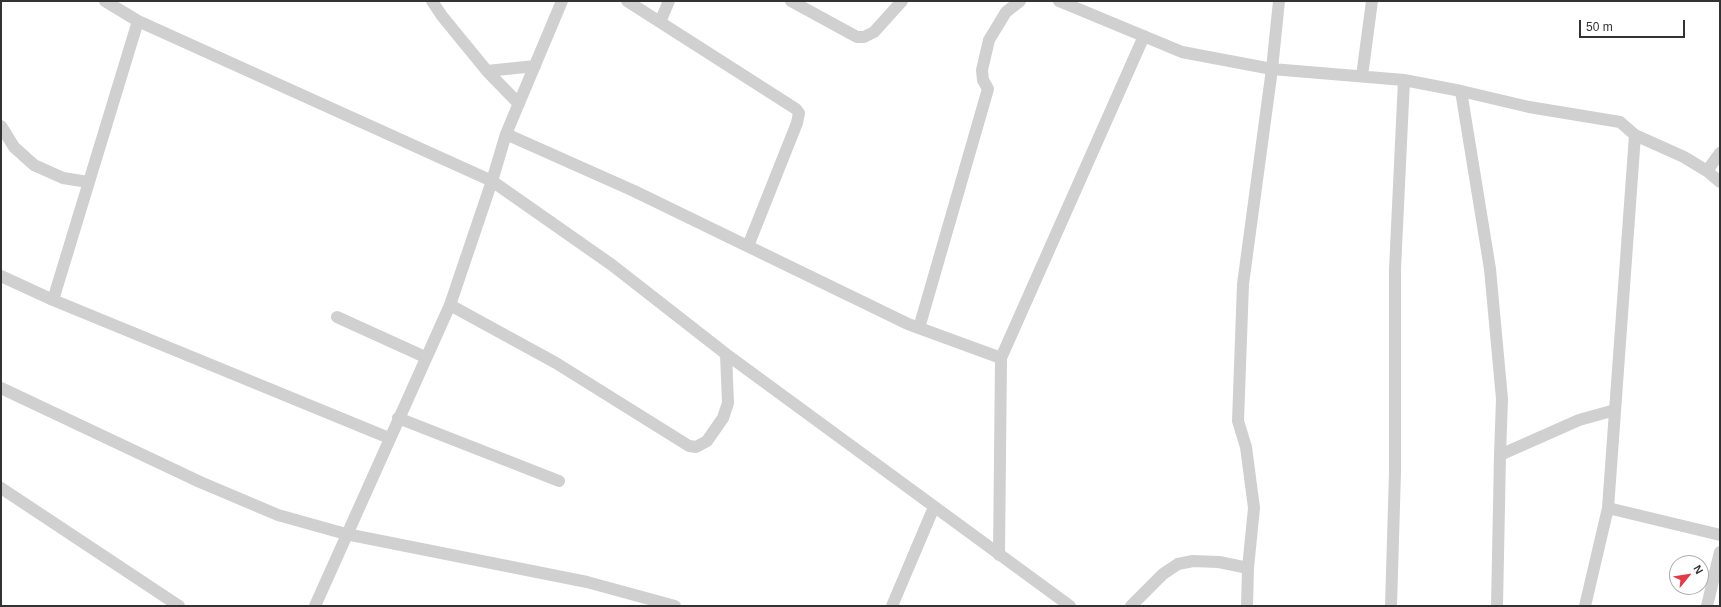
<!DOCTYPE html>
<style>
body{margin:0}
#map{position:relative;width:1721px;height:607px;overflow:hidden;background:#fff;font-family:Helvetica,sans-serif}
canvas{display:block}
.frame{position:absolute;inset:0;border:2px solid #333;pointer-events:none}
.north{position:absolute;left:1669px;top:555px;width:40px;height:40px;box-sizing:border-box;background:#fff;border:1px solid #adadad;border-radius:50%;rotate:60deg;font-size:11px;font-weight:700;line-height:16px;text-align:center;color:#333}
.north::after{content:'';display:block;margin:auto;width:14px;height:18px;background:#e63946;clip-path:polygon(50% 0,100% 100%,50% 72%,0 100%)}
.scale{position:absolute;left:1579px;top:20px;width:106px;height:18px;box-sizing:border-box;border:2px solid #333;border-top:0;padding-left:5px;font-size:12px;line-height:14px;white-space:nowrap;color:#333;-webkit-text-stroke:3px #fff;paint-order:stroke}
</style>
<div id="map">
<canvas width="1721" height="607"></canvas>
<div class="frame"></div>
<div class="north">N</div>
<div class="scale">50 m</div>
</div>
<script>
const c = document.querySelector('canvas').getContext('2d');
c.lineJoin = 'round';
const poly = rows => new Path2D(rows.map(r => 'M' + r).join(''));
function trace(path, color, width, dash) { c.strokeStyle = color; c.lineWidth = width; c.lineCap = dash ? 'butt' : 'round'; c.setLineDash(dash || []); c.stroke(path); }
trace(poly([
 [105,1,138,21,492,181,612,265,726,354,1070,606],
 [432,1,442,16,487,71,519,104],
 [627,1,796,109,799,113,797,123,748,246],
 [791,1,857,37,864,37,874,32,902,1],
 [1059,1,1182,52,1272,69,1404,80,1461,91,1529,107,1620,122,1635,135,1684,157,1707,171,1720,182],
 [138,21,53,300,389,438],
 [660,22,669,1],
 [487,71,535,66],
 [1362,76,1372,1],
 [1461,91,1490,269,1502,399,1500,455,1497,606],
 [1,126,14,147,34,165,63,178,88,182],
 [506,134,634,191,908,324,1001,358,999,555],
 [1707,171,1720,153],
 [1,276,53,300],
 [450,305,556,363,689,446,696,447,707,441,723,418,728,403,726,354],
 [337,317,425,357],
 [919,328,988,89,983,80,982,70,989,40,1006,12,1020,1],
 [1001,358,1144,36],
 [1,388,200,482,278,515,346,534,587,582,675,606],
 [398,418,559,481],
 [1500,455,1579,420,1615,410],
 [1,488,179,606],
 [1608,508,1720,535],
 [315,606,450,305,492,181,506,134,562,1],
 [892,606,934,507],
 [1131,606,1163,574,1178,564,1193,561,1219,562,1248,568],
 [1247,606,1248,568,1254,508,1246,447,1238,421,1243,284,1272,69,1279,1],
 [1391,606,1395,472,1395,269,1404,80],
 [1585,606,1608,508,1635,135],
 [1707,606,1720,552]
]), '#d0d0d0', 12);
</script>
